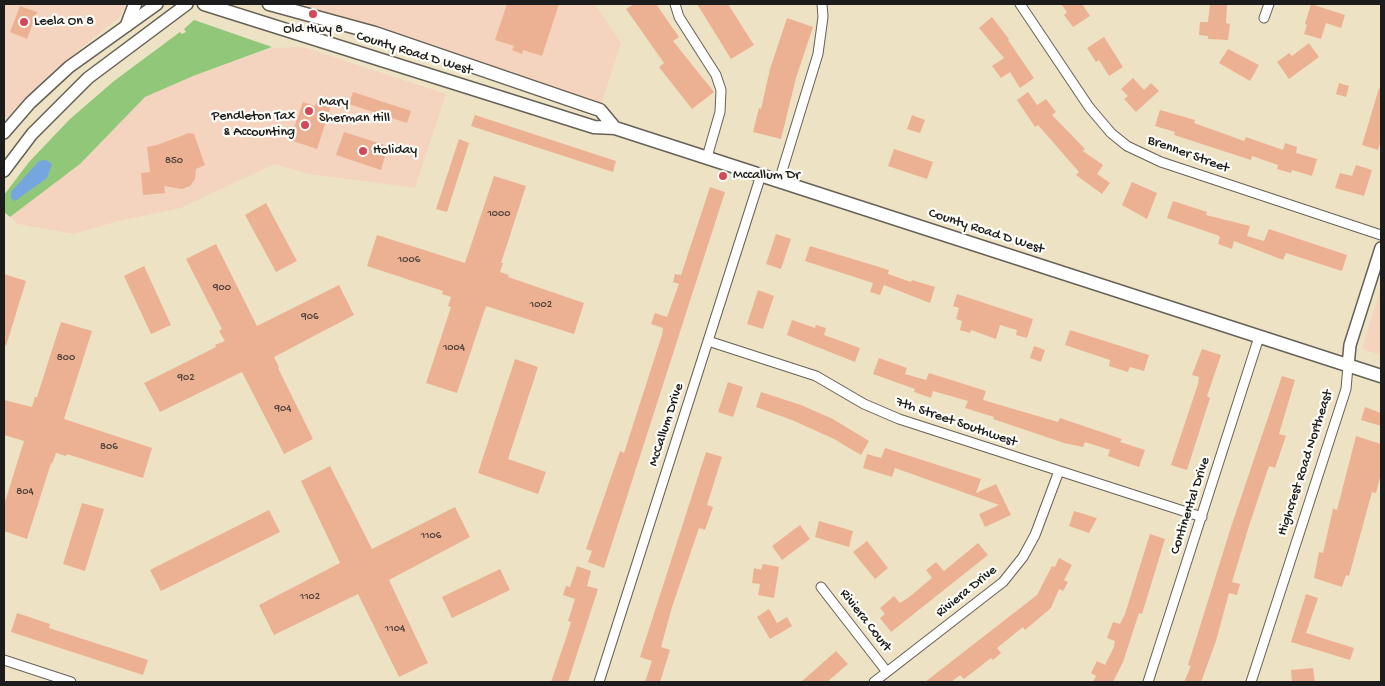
<!DOCTYPE html>
<style>
body{margin:0}
#map{position:relative;width:1385px;height:686px;overflow:hidden;background:#eee2c4;font-family:"Gochi Hand",sans-serif}
canvas{display:block}
.frame{position:absolute;inset:0;border:5px solid #1c1c1c;pointer-events:none}
</style>
<div id="map">
<canvas width="1385" height="686"></canvas>
<div class="frame"></div>
</div>
<script>
const c = document.querySelector('canvas').getContext('2d');
c.lineJoin = 'round';
function paint(path, color) { c.fillStyle = color; c.fill(path, 'evenodd'); }
const poly = rows => new Path2D(rows.map(r => 'M' + r).join(''));
function trace(path, color, width, dash) { c.strokeStyle = color; c.lineWidth = width; c.lineCap = dash ? 'butt' : 'round'; c.setLineDash(dash || []); c.stroke(path); }
function write(font, color, halo, rows, align = 'center') {
  c.font = font + ' "Gochi Hand",sans-serif'; c.lineWidth = 4.5; c.setLineDash([]); c.textBaseline = 'middle'; c.strokeStyle = halo; c.fillStyle = color; for (const [text, x, y, turn = 0] of rows) {
    c.save(); c.translate(x, y); c.rotate((+turn || 0) * Math.PI / 180); c.textAlign = isNaN(turn) ? turn : align; if (halo) c.strokeText(text, 0, 0); c.fillText(text, 0, 0); c.restore();
  }
}
paint(poly([
 [4,4,126,4,121,16,54,70,4,120],
 [302,4,595,4,621,43,601,105,473,60],
 [303,47,446,94,415,188,309,174,274,164,181,208,118,221,74,234,18,224,10,217,80,164,145,97,193,76,272,48],
 [1381,287,1381,355,1362,349]
]), '#f4d4bf');
paint(poly([
 [194,20,272,47,193,76,145,97,80,164,10,217,4,212,4,195,29,162,70,119,114,81,180,32,182,34,186,32,184,29]
]), '#90c779');
paint(poly([
 [46,160,52,164,47,178,15,201,11,198,11,192,39,161]
]), '#75a6e0');
paint(poly([
 [507,4,559,4,542,56,523,50,522,54,512,50,514,46,495,40],
 [634,4,656,4,679,37,673,41,714,92,692,109,659,67,664,63,626,9],
 [697,4,728,4,754,45,731,59],
 [1061,4,1082,4,1090,16,1073,27,1064,15,1067,12],
 [1210,4,1227,5,1226,23,1230,24,1228,40,1208,39,1208,36,1199,35,1200,22,1208,22],
 [1311,4,1345,15,1341,28,1326,23,1321,39,1304,34,1307,25,1305,24],
 [20,6,37,12,27,39,10,32],
 [992,17,1009,39,1008,40,1034,78,1020,88,1010,72,1001,78,992,66,1004,58,979,28],
 [787,18,813,27,796,78,781,139,753,132,759,108,761,109,770,69],
 [1104,37,1123,67,1109,76,1099,60,1096,62,1087,48],
 [1309,43,1319,57,1289,79,1277,62,1289,53,1292,56],
 [1228,49,1259,65,1250,81,1219,63],
 [1133,78,1144,90,1151,83,1159,91,1136,112,1124,99,1128,96,1121,89],
 [1339,83,1349,86,1346,97,1336,94],
 [1379,88,1381,89,1381,140,1378,150,1362,145],
 [353,92,411,111,407,123,349,104],
 [1028,92,1037,105,1046,99,1056,112,1052,115,1085,149,1083,151,1103,165,1097,174,1110,183,1102,194,1076,175,1079,172,1038,125,1035,127,1017,100],
 [318,99,332,103,317,149,290,140,303,102,315,106],
 [1160,110,1195,120,1194,123,1244,141,1246,137,1283,150,1285,143,1297,147,1296,153,1317,159,1312,176,1292,170,1291,173,1277,169,1278,165,1252,156,1251,160,1174,135,1175,132,1155,126],
 [475,115,616,161,613,172,471,126],
 [912,115,925,120,920,133,907,129],
 [344,132,388,146,381,170,336,155],
 [189,133,194,134,205,165,196,169,195,179,190,186,182,189,164,186,165,193,143,195,141,173,150,172,147,147,157,145],
 [459,139,469,143,447,212,436,209],
 [894,149,933,162,927,179,888,166],
 [1356,165,1372,170,1364,196,1335,188,1340,173,1352,176],
 [494,176,526,186,501,263,503,263,500,272,509,275,508,277,584,303,574,334,486,306,457,393,426,383,451,307,448,306,451,297,442,294,443,291,367,266,377,235,465,263],
 [1132,182,1157,193,1147,219,1122,205],
 [710,187,725,192,604,568,588,562,592,551,586,549,620,451,624,453,662,335,663,328,651,324,655,313,667,317,679,284,673,282,675,274,681,275],
 [1173,201,1207,212,1206,215,1250,226,1247,236,1264,241,1269,229,1347,255,1342,271,1286,253,1283,260,1234,241,1232,249,1218,244,1220,237,1217,235,1167,218],
 [266,203,297,261,276,272,245,215],
 [776,234,791,239,781,269,766,264],
 [216,244,257,326,339,285,354,315,274,357,279,367,278,368,313,439,284,454,242,372,160,412,144,383,216,347,215,345,225,341,219,331,222,329,186,259],
 [810,246,889,270,888,274,911,282,912,280,935,287,930,303,884,285,880,295,870,292,873,283,805,261],
 [144,266,171,325,151,334,124,276],
 [4,274,26,281,6,346,4,345],
 [758,290,774,296,763,329,747,324],
 [957,294,1033,319,1027,338,1016,335,1017,330,1000,325,996,339,971,330,970,333,960,330,962,321,956,319,959,308,953,306],
 [792,320,815,328,816,325,826,328,824,335,860,348,855,362,787,335],
 [61,322,92,331,64,419,152,448,143,478,67,454,66,456,56,453,52,464,51,463,27,539,4,531,4,505,24,441,4,435,4,400,32,407,35,397,37,397],
 [1070,330,1149,355,1144,371,1130,367,1128,372,1109,366,1110,360,1065,345],
 [1034,346,1045,350,1041,362,1030,358],
 [1202,349,1221,355,1207,396,1210,398,1187,470,1171,465,1198,384,1199,377,1192,375],
 [879,358,907,368,905,374,926,380,929,373,986,391,983,400,1058,422,1060,418,1122,439,1120,442,1145,450,1139,467,1108,456,1110,450,1085,442,1083,447,1064,443,993,419,994,417,965,408,968,401,933,391,931,398,914,392,915,389,873,374],
 [515,359,538,367,508,459,546,472,538,494,478,473],
 [1282,376,1295,380,1279,434,1286,436,1275,468,1269,466,1249,526,1232,582,1240,584,1237,595,1229,593,1216,641,1201,682,1184,682,1191,666,1188,665,1230,530],
 [728,382,743,387,733,417,718,412],
 [761,392,801,405,833,419,869,441,861,455,834,439,792,420,756,407],
 [1365,407,1381,413,1381,426,1361,420],
 [1356,436,1381,444,1381,473,1376,493,1372,492,1349,576,1346,575,1342,587,1314,578,1319,552,1323,553,1333,509,1337,510],
 [885,448,981,479,976,493,996,484,1011,515,985,527,979,514,999,505,895,468,892,477,863,468,867,454,881,458],
 [706,452,722,457,707,505,713,507,705,530,699,528,672,607,661,647,670,650,660,682,645,682,652,661,640,657],
 [330,466,372,549,455,507,470,537,389,580,428,663,399,677,358,594,274,635,259,605,340,563,301,481],
 [82,503,104,509,85,571,63,564],
 [269,510,280,532,161,591,150,570],
 [1074,511,1097,518,1089,533,1069,526],
 [819,521,853,531,849,547,815,537],
 [800,525,810,539,782,560,772,546],
 [1150,534,1165,539,1142,614,1139,613,1123,662,1113,682,1093,682,1096,676,1091,673,1097,661,1105,665,1114,647,1115,641,1107,638,1113,622,1120,624,1125,614],
 [867,541,888,568,875,579,853,552],
 [978,543,988,555,891,632,880,618,885,614,880,608,894,596,900,603,908,598,932,578,926,570,936,562,944,571],
 [1059,558,1072,565,1064,580,1068,582,1063,591,1059,589,1051,608,1025,630,1023,627,997,648,1001,653,993,660,991,658,964,679,960,675,951,682,925,682,1037,595,1052,566,1055,567],
 [763,564,779,567,774,598,758,595,760,584,752,583,754,568,761,570],
 [577,566,591,571,587,586,598,589,568,682,551,682,566,638,571,622,568,621,575,599,563,595,566,586,570,587],
 [500,569,510,590,452,618,442,597],
 [1306,594,1318,598,1306,633,1354,648,1350,660,1291,642],
 [769,609,777,623,787,617,792,626,770,639,757,617],
 [17,613,50,624,49,628,148,660,143,675,11,632],
 [836,651,848,664,827,682,801,682],
 [1313,668,1315,682,1292,682,1291,670]
]), '#ecb192');
const minor = poly([
 [675,4,679,17,716,75,721,90,720,112,707,157],
 [1020,4,1089,107,1111,133,1127,146,1161,162,1381,235],
 [1264,18,1269,4],
 [779,181,818,54,823,17,822,4],
 [708,341,816,376,864,404,899,419,1202,517],
 [821,587,887,672],
 [4,660,71,682],
 [599,682,761,175],
 [874,682,1003,582,1023,557,1035,535,1059,471],
 [1148,682,1259,337],
 [1251,682,1346,389,1348,366]
]);
const tertiary = poly([
 [4,133,30,103,69,67,157,4],
 [4,171,32,134,88,78,187,4],
 [1348,366,1350,345,1381,248]
]);
const secondary = poly([
 [204,4,594,127,615,128,1381,376],
 [269,4,375,33,588,106,600,110,615,128],
 [127,25,135,4]
]);
trace(minor, '#666157', 11);
trace(tertiary, '#666157', 14);
trace(secondary, '#666157', 15);
trace(minor, '#fff', 9);
trace(tertiary, '#fff', 11);
trace(secondary, '#fff', 12);
for (const [x, y, r, color] of [
 [313,14,5,"#d1495b"],
 [24,22,5,"#d1495b"],
 [309,111,5,"#d1495b"],
 [305,125,5,"#d1495b"],
 [363,151,5,"#d1495b"],
 [723,176,5,"#d1495b"]
]) { const dot = new Path2D(); dot.arc(x, y, r, 0, 2 * Math.PI); c.fillStyle = color; c.fill(dot); trace(dot, '#fdfcf7', 2); }
write('11px', '#50413a', null, [
 ["850",174,161],
 ["1000",499,214],
 ["1006",409,260],
 ["900",222,288],
 ["1002",541,305],
 ["906",310,317],
 ["1004",454,348],
 ["800",66,358],
 ["902",186,378],
 ["904",283,409],
 ["806",109,447],
 ["804",25,492],
 ["1106",431,536],
 ["1102",310,597],
 ["1104",395,629]
]);
write('14px', '#1c1c1c', '#fdfcf7', [
 ["Leela On 8",34,22],
 ["Old Hwy 8",313,30,"center"],
 ["Mary",319,103],
 ["Sherman Hill",319,119],
 ["Pendleton Tax",295,117,"right"],
 ["& Accounting",295,133,"right"],
 ["Holiday",373,151],
 ["Mccallum Dr",733,176]
], 'left');
write('14px', '#1c1c1c', '#fdfcf7', [
 ["County Road D West",414,54,17],
 ["Brenner Street",1188,155,20],
 ["County Road D West",986,232,18],
 ["7th Street Southwest",956,423,19],
 ["McCallum Drive",667,425,-72],
 ["Highcrest Road Northeast",1306,463,-72],
 ["Continental Drive",1191,506,-72],
 ["Riviera Drive",967,592,-39],
 ["Riviera Court",865,621,52]
]);
</script>
